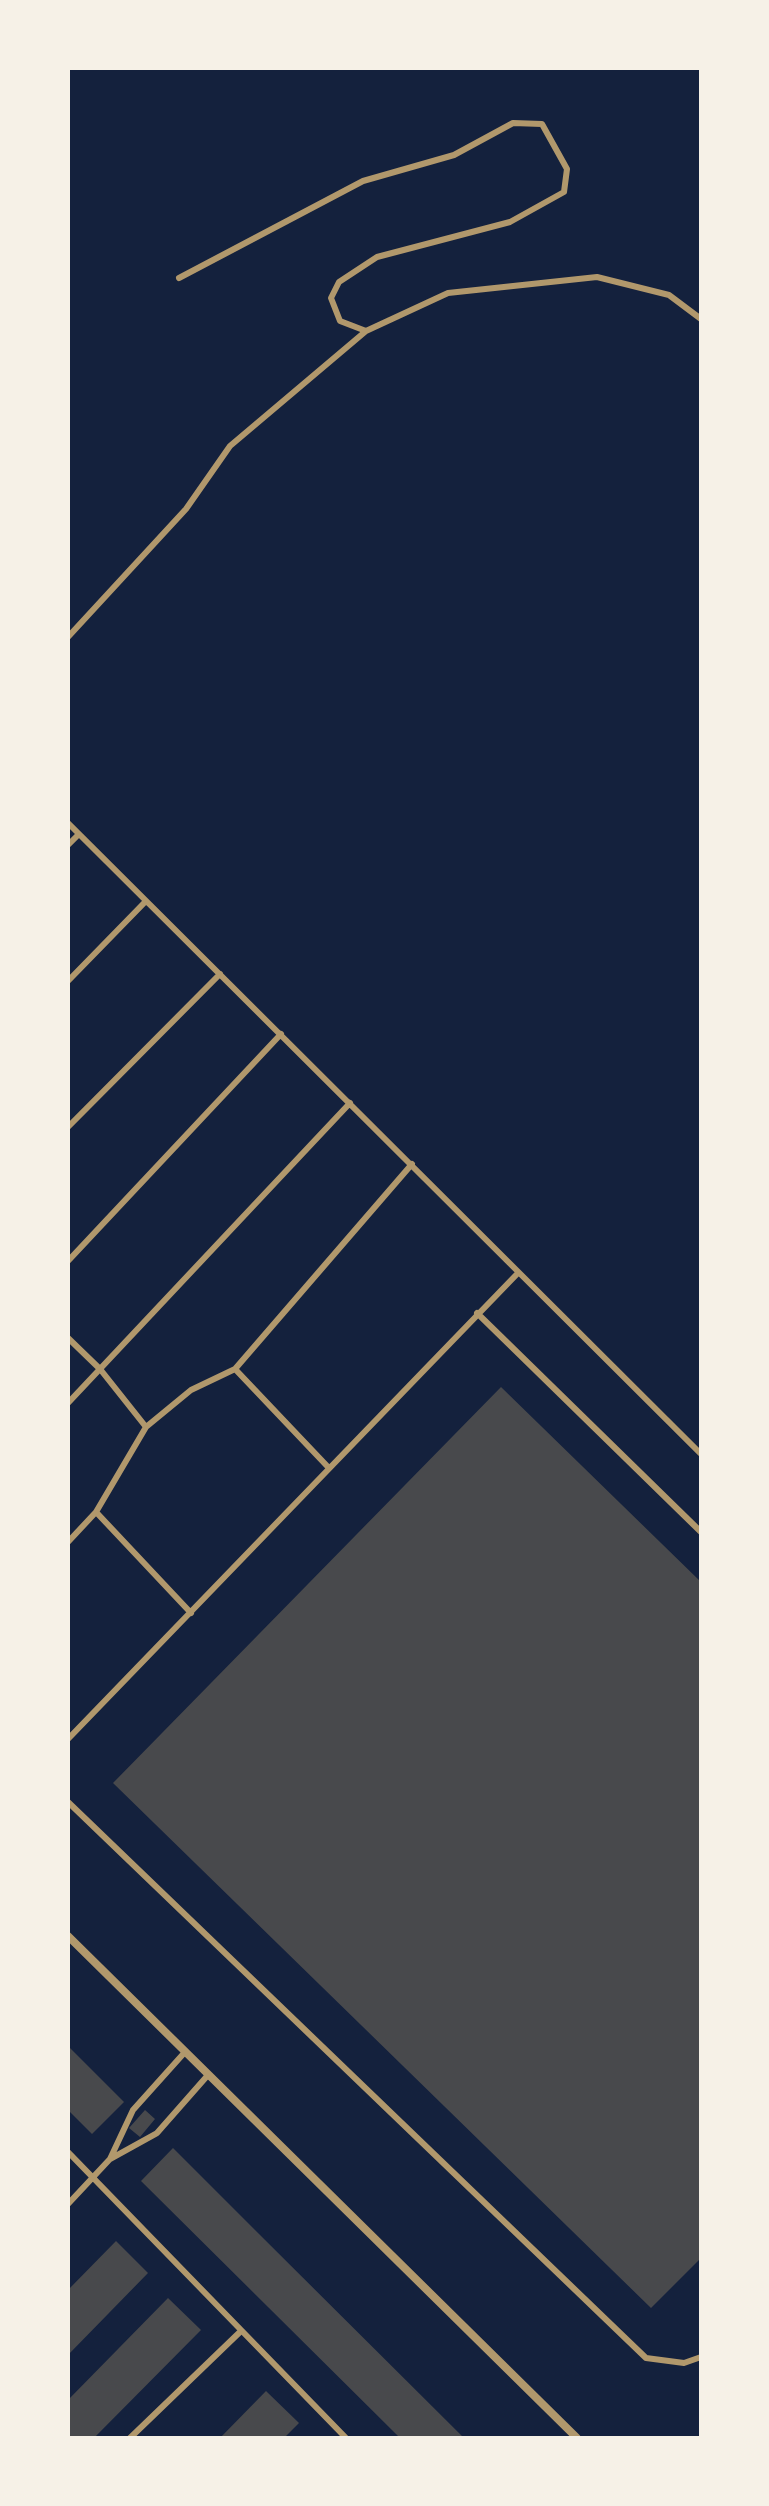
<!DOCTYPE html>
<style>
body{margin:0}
#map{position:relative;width:769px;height:2506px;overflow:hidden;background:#14213d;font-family:Jost,sans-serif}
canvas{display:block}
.frame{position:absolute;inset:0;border:70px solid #f6f1e7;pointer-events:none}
</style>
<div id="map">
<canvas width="769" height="2506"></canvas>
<div class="frame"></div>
</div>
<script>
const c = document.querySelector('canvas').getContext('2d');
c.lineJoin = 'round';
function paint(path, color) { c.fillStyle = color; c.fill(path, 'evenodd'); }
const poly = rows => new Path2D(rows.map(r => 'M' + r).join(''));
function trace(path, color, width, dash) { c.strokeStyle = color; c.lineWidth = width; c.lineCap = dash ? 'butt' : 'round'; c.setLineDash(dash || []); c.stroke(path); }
paint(poly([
 [501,1387,701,1582,701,2258,651,2308,113,1783],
 [68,2046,124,2102,92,2134,68,2110],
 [145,2110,155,2119,140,2137,129,2128],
 [173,2148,258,2233,464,2438,400,2438,396,2434,141,2181],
 [116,2241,148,2273,68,2355,68,2290],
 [168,2298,201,2330,94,2438,68,2438,68,2400],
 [266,2391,299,2423,284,2438,220,2438]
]), '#48494c');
trace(poly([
 [179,278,363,181,454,155,513,123,542,124,567,169,564,192,510,222,377,257,339,282,331,298,340,321,366,331],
 [68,637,186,509,230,446,366,331,448,293,597,277,669,295,701,319],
 [68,823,701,1454],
 [68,845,79,834],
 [68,981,146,901],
 [68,1127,220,974],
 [68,1261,281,1034],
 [477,1313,701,1532],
 [68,1338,100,1369,146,1427],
 [235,1369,328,1467],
 [68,1403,350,1103],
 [96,1512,191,1613],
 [68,1542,96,1512,146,1427,191,1390,235,1369,412,1164],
 [68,1739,518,1273],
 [68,1802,646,2358,684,2363,701,2357],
 [68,2152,346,2438],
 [110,2159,157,2133,208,2075],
 [68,2204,110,2159,133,2110,185,2052],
 [130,2438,241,2331]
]), '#b1986c', 6);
trace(poly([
 [68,1936,577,2438]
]), '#b1986c', 8);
</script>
